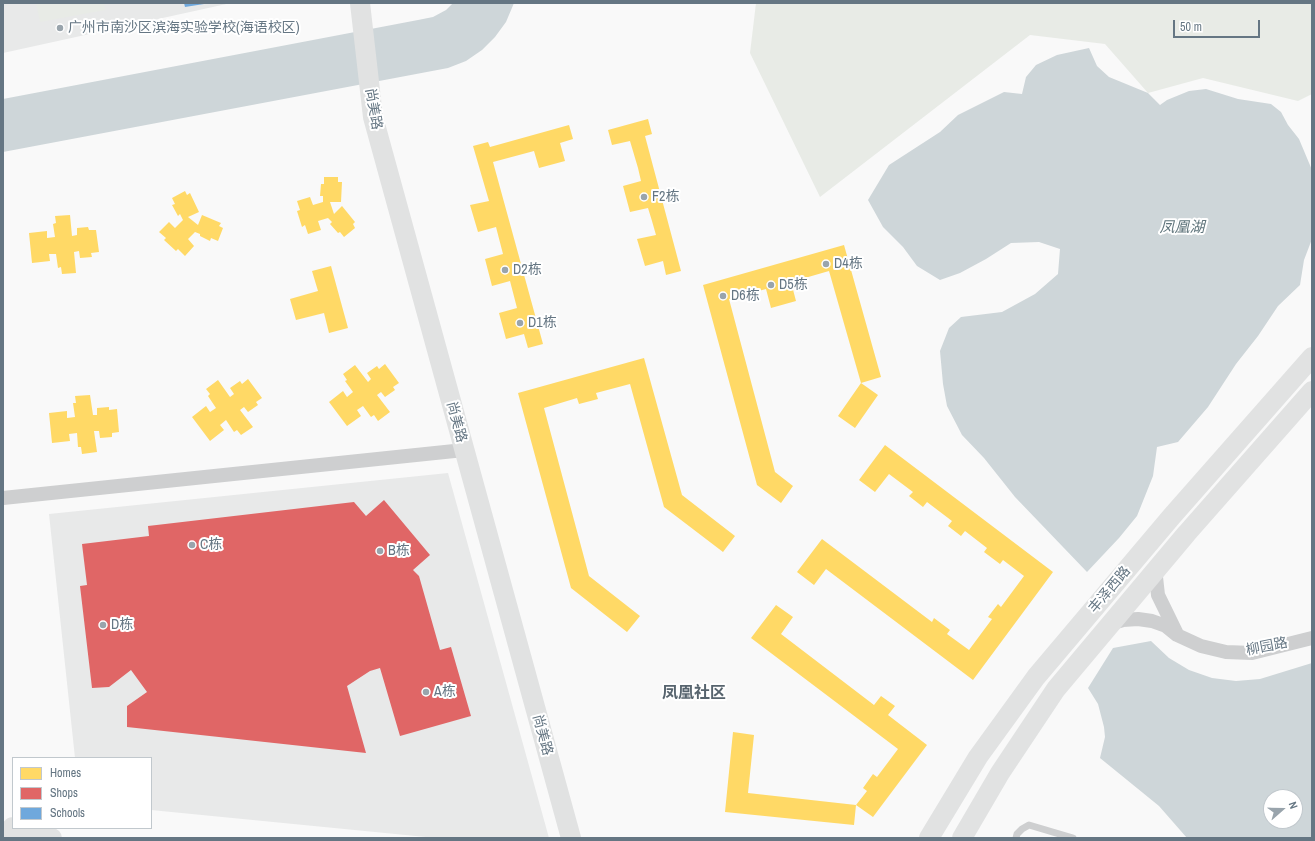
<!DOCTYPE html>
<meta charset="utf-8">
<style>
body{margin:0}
#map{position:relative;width:1315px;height:841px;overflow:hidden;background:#f9f9f9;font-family:"Archivo Narrow",sans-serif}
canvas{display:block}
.frame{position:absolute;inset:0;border:4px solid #657683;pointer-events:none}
.legend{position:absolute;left:12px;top:757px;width:140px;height:72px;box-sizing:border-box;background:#fff;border:1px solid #c1c8cd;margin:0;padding:5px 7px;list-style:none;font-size:12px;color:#657683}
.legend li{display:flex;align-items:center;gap:8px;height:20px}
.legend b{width:20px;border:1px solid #c1c8cd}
.north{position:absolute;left:1263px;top:789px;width:40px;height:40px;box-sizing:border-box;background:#fff;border:1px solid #c1c8cd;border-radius:50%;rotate:70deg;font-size:11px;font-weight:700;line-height:16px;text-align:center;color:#657683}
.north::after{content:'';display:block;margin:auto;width:14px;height:18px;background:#99a4ac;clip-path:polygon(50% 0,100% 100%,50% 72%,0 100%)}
.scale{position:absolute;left:1173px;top:20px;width:87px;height:18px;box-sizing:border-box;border:2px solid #657683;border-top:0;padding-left:5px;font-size:12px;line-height:14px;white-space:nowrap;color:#657683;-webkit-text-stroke:3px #fff;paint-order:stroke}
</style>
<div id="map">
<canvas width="1315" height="841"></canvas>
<div class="frame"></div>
<ul class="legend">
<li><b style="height:11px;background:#ffd966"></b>Homes</li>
<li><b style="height:11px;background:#e06666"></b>Shops</li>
<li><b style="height:11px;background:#6fa8dc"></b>Schools</li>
</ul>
<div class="north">N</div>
<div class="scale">50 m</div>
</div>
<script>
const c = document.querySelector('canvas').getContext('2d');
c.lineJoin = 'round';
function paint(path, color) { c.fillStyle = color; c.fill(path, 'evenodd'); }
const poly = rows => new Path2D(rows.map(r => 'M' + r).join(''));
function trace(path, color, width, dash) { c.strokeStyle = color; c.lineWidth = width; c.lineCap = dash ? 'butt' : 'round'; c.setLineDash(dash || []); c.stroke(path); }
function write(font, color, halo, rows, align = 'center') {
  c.font = font + ' "Archivo Narrow","Noto Sans SC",sans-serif'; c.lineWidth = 4; c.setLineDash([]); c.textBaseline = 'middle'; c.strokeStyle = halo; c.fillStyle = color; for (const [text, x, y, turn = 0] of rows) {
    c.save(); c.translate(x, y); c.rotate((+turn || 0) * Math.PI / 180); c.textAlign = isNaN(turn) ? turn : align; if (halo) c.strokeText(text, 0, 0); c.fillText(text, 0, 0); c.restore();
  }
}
paint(poly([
 [3,3,231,3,3,53],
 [448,473,549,838,436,838,151,810,151,758,75,758,49,514]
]), '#e8e9e9');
paint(poly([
 [36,3,104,3,105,10,40,22],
 [756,3,1312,3,1312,94,1298,101,1203,78,1148,93,1105,44,1030,35,820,197,750,53]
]), '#e8ebe6');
paint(poly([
 [453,3,514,3,506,22,495,37,482,50,466,61,448,68,3,152,3,99,418,20,433,17,446,10],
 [1089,48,1097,66,1109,77,1148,93,1160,105,1167,100,1189,91,1206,89,1238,99,1271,104,1281,112,1288,125,1299,139,1312,170,1312,239,1304,260,1300,285,1278,306,1258,336,1236,364,1208,407,1178,442,1157,447,1153,476,1137,516,1119,538,1087,572,1015,497,984,458,962,435,947,406,943,384,940,351,949,328,961,317,1002,312,1035,294,1058,274,1060,249,1039,242,1011,243,986,259,960,273,940,280,917,266,903,247,883,227,868,200,889,165,940,132,958,115,1004,92,1022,94,1026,77,1036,65,1057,55],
 [1151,641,1169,658,1189,670,1212,678,1236,681,1260,679,1312,663,1312,838,1187,838,1159,806,1100,758,1105,737,1104,727,1098,704,1088,688,1113,648],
 [1271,797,1295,797,1295,821,1271,821]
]), '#ced6d9');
paint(poly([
 [648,119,652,134,645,136,681,271,666,275,663,261,645,266,637,239,656,235,652,221,648,208,630,212,623,186,641,181,638,168,630,141,612,145,608,130],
 [569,125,573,139,560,143,565,161,539,168,534,151,493,162,543,344,528,348,524,334,506,339,499,313,517,308,510,281,492,286,485,259,503,254,496,227,478,232,470,205,489,201,473,146,488,142,490,147],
 [324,177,338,177,338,182,342,182,341,202,330,202,334,214,342,206,355,222,353,224,355,228,344,237,340,232,338,233,330,224,332,222,328,218,318,221,321,230,308,234,305,225,302,227,297,211,300,210,297,201,310,197,313,205,323,202,323,196,320,196,321,184,324,184],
 [185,191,187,195,190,193,199,212,188,217,198,225,202,215,221,223,219,226,223,228,218,241,211,238,210,241,200,236,200,234,195,232,188,239,194,246,185,256,178,249,176,251,164,240,166,238,159,232,169,222,175,228,183,220,180,214,178,216,172,205,175,204,172,198],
 [70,215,72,236,77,235,77,228,88,227,89,230,96,230,99,252,91,253,92,257,80,258,79,251,74,252,76,273,62,274,61,267,58,268,56,254,49,254,50,261,32,263,29,233,47,231,47,238,55,237,53,224,56,223,55,216],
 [844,245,881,377,861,383,829,271,791,282,796,301,771,308,766,289,729,299,775,472,793,486,781,503,757,485,703,285],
 [331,266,348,328,329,333,324,313,296,320,290,299,318,291,312,271],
 [644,358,682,495,735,536,723,552,664,507,630,384,596,393,598,399,579,404,577,398,544,408,589,576,640,616,627,632,571,588,518,393],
 [385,364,399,383,393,387,395,390,385,397,381,392,377,395,390,412,378,421,374,415,371,417,363,406,357,410,361,416,347,426,329,402,343,391,347,397,353,392,345,381,347,380,343,374,355,365,368,382,371,379,367,373,377,366,379,369],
 [248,379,262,398,256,402,258,405,248,412,244,407,240,410,253,427,241,435,237,430,234,432,226,420,220,425,224,430,210,441,192,417,206,406,210,412,216,408,208,396,210,394,206,389,218,380,230,397,234,394,230,388,240,381,242,384],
 [861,383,878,395,855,428,838,416],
 [90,395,93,415,97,415,97,408,109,407,109,410,117,409,119,432,112,433,112,437,100,438,99,431,94,431,97,452,82,454,81,447,78,447,77,433,69,434,70,441,52,443,49,413,67,411,67,418,75,417,73,403,76,403,75,396],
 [885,445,1053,572,973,680,826,569,814,585,797,572,822,539,932,622,934,618,950,630,947,634,969,650,992,619,988,617,998,604,1001,607,1024,576,1003,560,1000,564,984,552,987,548,965,531,961,536,948,526,952,521,927,502,923,507,909,496,913,492,889,474,875,492,859,480],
 [776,605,793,617,781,634,874,705,881,696,895,706,888,715,927,745,873,817,856,805,854,825,725,812,733,732,754,735,748,793,856,805,867,791,863,788,873,774,877,777,898,749,751,638]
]), '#ffd966');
paint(poly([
 [384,500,430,555,413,570,419,576,440,650,451,647,471,716,400,736,380,668,370,671,347,686,366,753,127,727,127,706,147,692,131,670,109,687,92,688,80,586,87,585,82,544,149,536,148,526,354,502,366,516]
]), '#e06666');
paint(poly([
 [184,3,204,3,204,4,185,7]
]), '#6fa8dc');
trace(poly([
 [1016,838,1017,834,1022,829,1029,825,1073,838]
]), '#cecfd0', 7);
trace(poly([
 [3,498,464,450],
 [1157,568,1156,577,1158,595,1177,634],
 [1110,624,1123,620,1138,619,1152,621,1166,626,1177,635,1201,646,1226,652,1252,653,1312,638]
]), '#cecfd0', 14);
trace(poly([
 [360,3,373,117,571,838],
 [3,838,52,838],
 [929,838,978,757,1036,677,1172,516,1312,357],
 [962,838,1000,773,1056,689,1187,533,1312,391]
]), '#e1e2e2', 20);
trace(poly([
 [13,828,30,837]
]), '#e1e2e2', 22);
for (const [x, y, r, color] of [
 [60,28,4,"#99a4ac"],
 [644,197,4,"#99a4ac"],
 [826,264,4,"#99a4ac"],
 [505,270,4,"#99a4ac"],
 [771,285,4,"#99a4ac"],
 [723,296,4,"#99a4ac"],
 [520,323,4,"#99a4ac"],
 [192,545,4,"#99a4ac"],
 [380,551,4,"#99a4ac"],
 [103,625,4,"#99a4ac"],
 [426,692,4,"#99a4ac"]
]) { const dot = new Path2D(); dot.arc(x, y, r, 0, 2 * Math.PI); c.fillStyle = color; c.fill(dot); trace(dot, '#fff', 1.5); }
write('14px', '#657683', '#fff', [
 ["广州市南沙区滨海实验学校(海语校区)",68,28],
 ["F2栋",652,197],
 ["D4栋",834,264],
 ["D2栋",513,270],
 ["D5栋",779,285],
 ["D6栋",731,296],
 ["D1栋",528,323],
 ["C栋",200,545],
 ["B栋",388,551],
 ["D栋",111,625],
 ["A栋",434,692]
], 'left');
write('14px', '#657683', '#fff', [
 ["尚美路",373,109,80],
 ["尚美路",456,422,75],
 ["丰泽西路",1110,590,-50],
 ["柳园路",1267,647,-11],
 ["尚美路",542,735,75]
]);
write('italic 15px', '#60757c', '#fff', [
 ["凤凰湖",1182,228]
]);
write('bold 16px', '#57646e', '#fff', [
 ["凤凰社区",694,694]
]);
</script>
